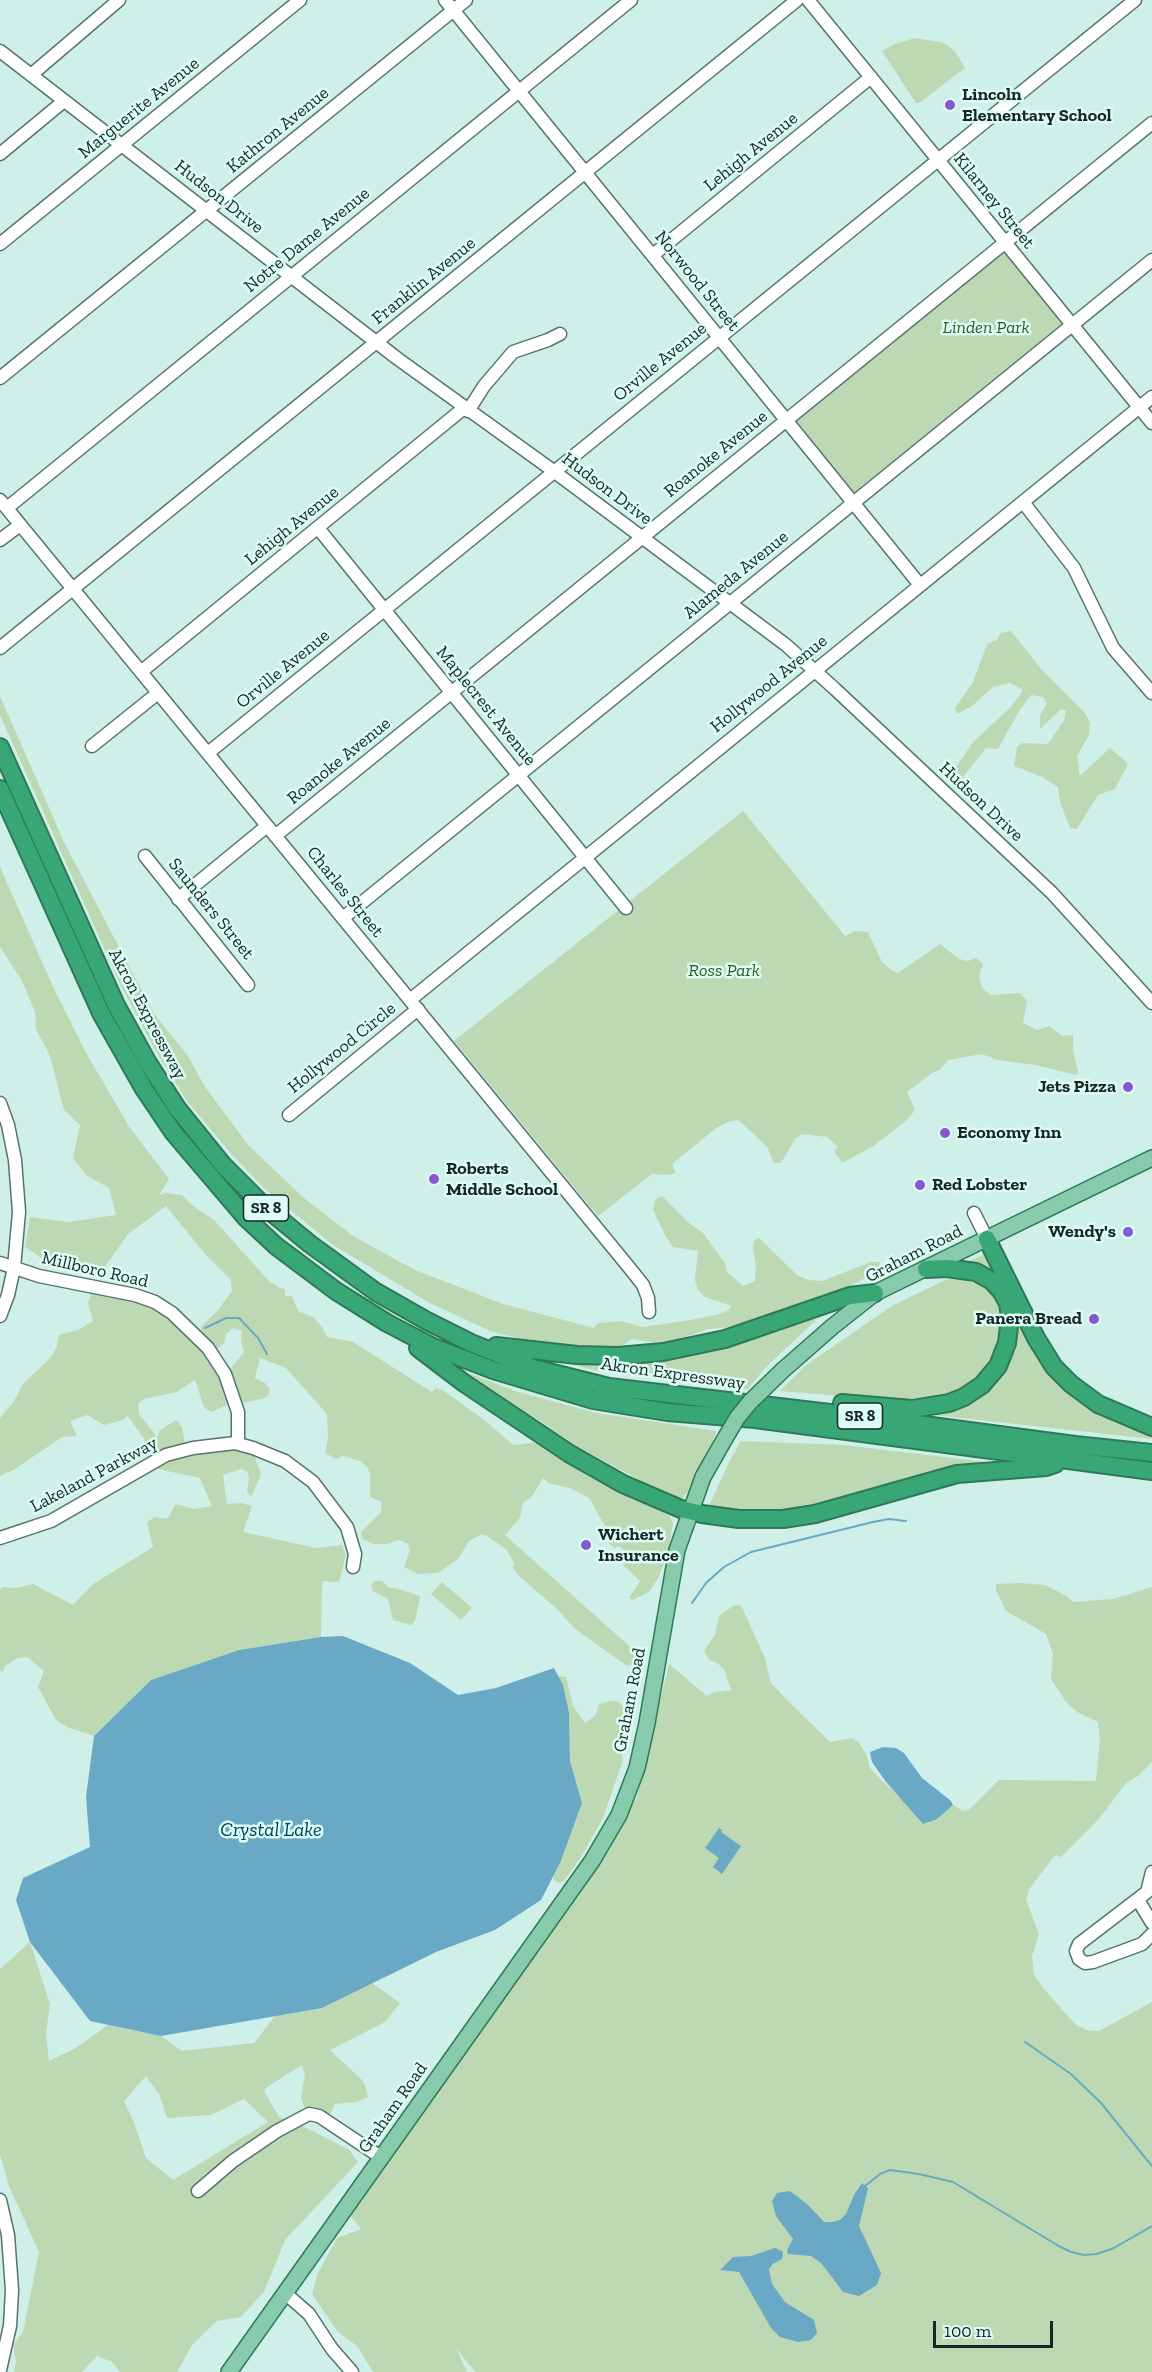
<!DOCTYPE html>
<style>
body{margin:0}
#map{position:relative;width:1152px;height:2372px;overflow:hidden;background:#cfefe9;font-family:"Zilla Slab",serif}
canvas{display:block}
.scale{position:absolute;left:933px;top:2321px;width:120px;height:27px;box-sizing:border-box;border:3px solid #1a2624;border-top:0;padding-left:8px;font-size:18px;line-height:21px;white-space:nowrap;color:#1a2624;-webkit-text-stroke:4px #dcfcf6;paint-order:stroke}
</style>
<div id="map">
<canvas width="1152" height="2372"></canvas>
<div class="scale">100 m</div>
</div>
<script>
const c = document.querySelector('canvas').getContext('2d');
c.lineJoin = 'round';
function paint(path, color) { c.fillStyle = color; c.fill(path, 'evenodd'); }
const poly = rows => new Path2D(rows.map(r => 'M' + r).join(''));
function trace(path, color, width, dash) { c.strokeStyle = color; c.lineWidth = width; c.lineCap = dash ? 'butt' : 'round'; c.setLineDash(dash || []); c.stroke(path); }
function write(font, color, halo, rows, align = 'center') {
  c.font = font + ' "Zilla Slab",serif'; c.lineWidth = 5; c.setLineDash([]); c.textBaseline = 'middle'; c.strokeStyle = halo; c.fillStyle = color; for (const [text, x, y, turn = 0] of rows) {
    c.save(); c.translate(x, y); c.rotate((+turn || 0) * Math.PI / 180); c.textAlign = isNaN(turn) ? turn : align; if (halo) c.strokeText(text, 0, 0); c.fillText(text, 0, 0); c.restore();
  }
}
paint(poly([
 [915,38,940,42,949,46,956,53,965,68,919,103,916,103,882,51,895,44],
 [1006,251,1065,324,854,496,794,423],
 [1011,631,1042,670,1085,713,1090,723,1089,735,1077,756,1080,776,1110,748,1128,764,1115,789,1098,795,1077,829,1070,828,1060,802,1058,787,1042,777,1014,766,1017,746,1023,743,1048,744,1064,720,1066,710,1060,710,1040,729,1040,716,1047,703,1043,697,1031,695,1019,711,998,749,986,748,960,781,951,774,974,741,1012,706,1023,690,1010,683,993,687,972,706,957,714,955,708,973,682,987,644,997,640,1001,633],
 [0,696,64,842,154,1014,188,1056,205,1087,249,1146,304,1198,353,1236,415,1270,503,1304,594,1328,598,1323,621,1321,642,1327,691,1320,719,1314,728,1310,732,1306,705,1297,698,1290,695,1280,698,1251,673,1247,666,1237,653,1210,655,1200,662,1196,689,1223,703,1233,725,1263,727,1272,743,1286,755,1281,756,1266,753,1248,754,1240,759,1238,797,1275,809,1280,822,1281,871,1262,880,1262,878,1268,865,1278,836,1294,768,1319,755,1319,733,1327,708,1329,674,1341,652,1342,632,1339,617,1349,565,1351,490,1331,428,1302,333,1245,265,1189,234,1157,187,1101,155,1050,120,984,0,715],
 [743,811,845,936,856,931,868,932,882,962,891,970,898,973,940,944,959,959,968,961,976,958,983,964,979,976,982,988,991,995,1020,993,1027,1001,1023,1023,1037,1030,1049,1026,1062,1036,1073,1035,1073,1050,1078,1072,1077,1075,1035,1065,997,1060,982,1054,948,1060,940,1070,932,1073,907,1092,915,1110,908,1119,875,1145,842,1163,834,1151,838,1147,827,1137,802,1134,795,1139,781,1163,774,1163,767,1147,744,1125,738,1120,728,1122,716,1128,672,1164,676,1173,668,1175,652,1174,598,1216,454,1041],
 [0,867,54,989,85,1051,130,1128,169,1179,159,1195,165,1193,182,1195,193,1206,214,1220,269,1281,280,1288,285,1289,285,1296,292,1296,298,1311,313,1317,322,1327,327,1337,353,1342,432,1392,436,1388,444,1391,483,1419,513,1445,537,1442,584,1474,624,1495,664,1511,670,1517,673,1523,668,1551,659,1576,649,1592,632,1600,629,1598,640,1581,623,1565,631,1555,619,1546,615,1548,609,1544,611,1536,589,1498,570,1488,548,1483,543,1478,533,1495,523,1503,520,1518,505,1535,637,1653,638,1660,634,1664,627,1666,574,1628,556,1608,519,1576,513,1568,514,1563,506,1549,487,1536,482,1534,469,1541,458,1559,438,1573,418,1574,404,1567,410,1550,407,1543,398,1540,388,1544,373,1544,362,1539,361,1532,381,1512,382,1502,370,1497,370,1474,367,1467,360,1461,343,1456,336,1459,325,1453,328,1439,327,1414,286,1368,260,1358,255,1378,265,1383,270,1389,268,1396,262,1399,242,1403,229,1371,244,1352,241,1340,242,1331,233,1328,226,1334,224,1343,218,1348,209,1350,226,1383,227,1405,211,1412,204,1407,195,1380,176,1392,144,1399,138,1404,139,1414,157,1437,160,1430,176,1420,182,1427,185,1444,167,1451,156,1451,150,1448,128,1416,123,1420,104,1425,87,1415,70,1421,77,1436,62,1437,15,1469,0,1476,0,1418,14,1401,23,1384,51,1357,57,1346,59,1335,78,1330,93,1321,88,1303,92,1291,137,1301,177,1319,201,1342,201,1327,218,1310,232,1291,231,1280,205,1254,166,1206,128,1234,104,1268,75,1272,53,1265,25,1247,30,1217,68,1222,116,1215,109,1188,86,1175,73,1158,80,1125,64,1110,50,1056,36,1029,35,1012,22,981,0,947],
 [987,1253,1038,1354,1152,1433,1152,1439,933,1415,932,1412,977,1394,1015,1320,966,1263],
 [957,1276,989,1283,1009,1319,989,1372,956,1396,914,1402,780,1391,806,1365,892,1306,943,1281],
 [813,1316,816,1320,764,1369,748,1389,597,1371,551,1359,604,1362],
 [471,1374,515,1391,596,1413,717,1431,689,1490,683,1498,680,1498,647,1484,578,1447,536,1418,521,1412,470,1379,468,1375],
 [741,1441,845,1445,993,1463,816,1510,764,1515,711,1508,709,1506,730,1460],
 [228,1446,253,1453,261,1474,251,1497,247,1492,249,1479,247,1471,241,1469,223,1475,227,1504,241,1503,252,1506,243,1532,316,1548,342,1545,346,1555,339,1582,322,1581,321,1637,239,1650,151,1680,94,1736,67,1727,56,1720,38,1687,44,1671,27,1657,18,1658,6,1665,2,1672,0,1670,0,1590,3,1587,16,1588,33,1584,73,1605,93,1584,153,1547,147,1522,155,1517,167,1519,176,1504,194,1509,212,1506,200,1478,158,1469,156,1463,170,1457],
 [376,1581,382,1581,389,1588,395,1588,420,1596,415,1621,411,1625,393,1620,388,1599,373,1591,371,1585],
 [442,1582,472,1608,461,1620,431,1594],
 [1020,1583,1045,1585,1065,1595,1073,1602,1113,1599,1152,1587,1152,1762,1138,1776,1126,1783,1099,1819,1061,1857,1055,1855,1030,1888,1026,1899,1039,1934,1032,1956,1034,1975,1043,1988,1075,2024,1086,2030,1099,2031,1152,2002,1152,2372,475,2372,456,2348,467,2372,373,2372,357,2346,338,2332,312,2294,317,2275,337,2238,361,2229,349,2214,589,1878,637,1797,669,1664,707,1696,714,1692,731,1690,724,1669,717,1663,709,1660,704,1651,715,1635,719,1616,733,1606,741,1605,765,1658,771,1683,788,1701,830,1742,853,1738,859,1743,866,1754,870,1768,879,1778,899,1796,937,1819,953,1805,963,1811,969,1810,999,1780,1096,1781,1100,1739,1098,1722,1077,1712,1066,1702,1051,1679,1053,1654,1046,1634,1006,1611,996,1590,996,1584],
 [558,1676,566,1677,573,1706,585,1723,595,1716,599,1704,609,1701,619,1702,625,1709,619,1738,623,1760,603,1818,581,1857,563,1882,556,1882,553,1878,582,1803,570,1761,569,1713],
 [30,1942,50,2004,46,2034,49,2061,76,2048,108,2025,161,2036,182,2051,254,2043,275,2016,322,2008,372,1983,400,2003,385,2022,330,2050,364,2082,368,2097,356,2102,335,2104,329,2116,306,2111,301,2098,305,2075,302,2065,267,2087,264,2091,279,2117,309,2129,349,2150,358,2162,285,2240,264,2292,241,2317,217,2321,192,2345,177,2372,120,2372,112,2362,97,2356,82,2372,14,2372,16,2362,13,2345,23,2332,39,2252,9,2186,0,2155,0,1969],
 [146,2076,159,2094,167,2118,211,2115,244,2099,268,2122,173,2180,146,2158,133,2120,124,2101]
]), '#bdd9b3');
paint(poly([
 [343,1636,410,1663,458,1695,496,1688,554,1668,563,1685,569,1713,570,1761,582,1803,560,1863,541,1900,495,1930,436,1952,322,2008,161,2036,90,2021,30,1942,16,1900,23,1878,90,1847,86,1797,94,1736,151,1680,239,1650,321,1637],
 [883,1747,896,1748,904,1753,922,1778,950,1800,953,1805,937,1819,923,1824,886,1782,872,1762,870,1752],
 [719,1828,722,1830,721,1832,741,1846,722,1874,713,1867,719,1858,705,1848],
 [862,2183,868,2188,859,2226,881,2273,877,2285,859,2296,843,2292,822,2264,811,2256,788,2254,787,2250,793,2239,776,2216,772,2201,777,2193,790,2191,807,2204,824,2222,832,2222,840,2220,846,2214,854,2195],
 [775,2248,782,2251,783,2254,782,2259,773,2264,769,2269,772,2284,785,2302,814,2320,817,2333,811,2340,798,2342,780,2337,771,2328,739,2272,720,2270,733,2257,751,2256]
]), '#69a9c6');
trace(poly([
 [205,1328,226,1318,239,1318,258,1338,267,1354],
 [692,1603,706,1583,724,1567,751,1552,873,1522,889,1519,906,1521],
 [1025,2042,1071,2074,1101,2103,1152,2166],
 [864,2187,880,2174,890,2170,919,2174,953,2182,1057,2245,1071,2252,1084,2255,1096,2254,1112,2249,1152,2226]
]), '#69a9c6', 2);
const minor = poly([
 [445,0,920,585],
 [808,0,1152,423],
 [0,51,398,359,548,467,786,645,835,689,1052,893,1152,1003],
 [31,75,119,0],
 [0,154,64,101],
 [0,244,300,0],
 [653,255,871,77],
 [0,378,466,0],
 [468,411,484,386,513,352,548,340,560,334],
 [0,500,632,1271,643,1285,648,1298,649,1312],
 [1023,502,1074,568,1113,648,1152,693],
 [7,508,631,0],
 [318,528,626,908],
 [0,540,20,525],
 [0,648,797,0],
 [142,671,464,408],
 [92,746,158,693],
 [208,753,1135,0],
 [275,836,1152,123],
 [145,856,248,985],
 [178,899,267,826],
 [343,918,1152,260],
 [410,1000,1152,397],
 [0,1103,8,1125,15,1160,19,1212,14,1268,8,1295,0,1316],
 [289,1115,418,1009],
 [974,1213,987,1239],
 [0,1263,39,1276,135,1295,155,1302,172,1313,208,1348,225,1374,238,1412,238,1443],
 [0,1538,51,1521,166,1455,193,1448,235,1443,253,1448,285,1461,313,1482,347,1527,355,1554,353,1567],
 [1152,1872,1147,1892,1079,1944,1076,1951,1079,1959,1085,1963,1093,1962,1142,1944,1152,1934],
 [1138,1900,1152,1923],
 [198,2191,233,2161,277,2131,309,2114,319,2116,382,2158],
 [0,2200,8,2235,12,2290,10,2326,0,2370],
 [285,2293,309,2314,332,2349,352,2372]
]);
const major = poly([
 [783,1370,832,1327,875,1293,1152,1158],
 [229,2372,592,1861,619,1815,637,1768,647,1723,677,1550,703,1477,720,1447]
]);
const highway = poly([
 [0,747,116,1005,148,1063,177,1108,223,1165,265,1207,310,1244,376,1292,427,1321,471,1343,533,1368,609,1387,864,1417,1075,1445,1152,1453],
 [0,789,101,1013,144,1089,173,1132,246,1218,276,1246,336,1291,387,1323,433,1347,493,1370,593,1400,667,1412,755,1419,1152,1471],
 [987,1239,1036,1338,1054,1367,1071,1384,1098,1404,1152,1427],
 [496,1346,577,1355,618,1356,663,1352,725,1339,850,1296,875,1293],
 [418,1348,464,1383,570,1454,623,1484,681,1509,702,1514,739,1519,783,1519,815,1514,957,1474,1046,1467,1055,1464],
 [842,1403,912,1409,949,1403,964,1397,982,1385,998,1366,1007,1343,1010,1318,1008,1303,1001,1291,992,1281,976,1272,947,1268,926,1269]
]);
trace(minor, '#57736e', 15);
trace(major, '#2e7959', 18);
trace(highway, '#2e7959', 20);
trace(minor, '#fff', 12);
trace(major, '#88caac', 15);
trace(highway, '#39a675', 16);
const majorBridge = poly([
 [720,1447,737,1418,750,1402,783,1370]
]);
trace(majorBridge, '#2e7959', 18, []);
trace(majorBridge, '#88caac', 15);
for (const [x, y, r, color] of [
 [950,105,6,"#8757d0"],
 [1128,1087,6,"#8757d0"],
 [945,1133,6,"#8757d0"],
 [434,1179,6,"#8757d0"],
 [920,1185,6,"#8757d0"],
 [1128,1232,6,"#8757d0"],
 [1094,1319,6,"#8757d0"],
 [586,1545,6,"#8757d0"]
]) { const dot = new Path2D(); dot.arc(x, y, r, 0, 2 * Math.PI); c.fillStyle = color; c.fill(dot); trace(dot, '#dcfcf6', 2); }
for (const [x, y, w] of [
 [266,1208,45],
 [860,1416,45]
]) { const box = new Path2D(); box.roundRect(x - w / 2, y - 13, w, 26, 4.5); c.fillStyle = '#dcfcf6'; c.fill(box); trace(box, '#1a2624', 1.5); }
write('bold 16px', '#1a2624', null, [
 ["SR 8",266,1208],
 ["SR 8",860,1416]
]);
write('bold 18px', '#1a2624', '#dcfcf6', [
 ["Lincoln",962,95],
 ["Elementary School",962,116],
 ["Jets Pizza",1116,1087,"right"],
 ["Economy Inn",957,1133],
 ["Roberts",446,1169],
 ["Middle School",446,1190],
 ["Red Lobster",932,1185],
 ["Wendy's",1116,1232,"right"],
 ["Panera Bread",1082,1319,"right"],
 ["Wichert",598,1535],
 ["Insurance",598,1556]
], 'left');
write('18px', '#1a2624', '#dcfcf6', [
 ["Marguerite Avenue",139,108,-39],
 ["Kathron Avenue",278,130,-39],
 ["Lehigh Avenue",751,152,-39],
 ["Hudson Drive",219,197,38],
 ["Kilarney Street",994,201,51],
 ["Notre Dame Avenue",307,240,-39],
 ["Franklin Avenue",424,281,-39],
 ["Norwood Street",697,281,51],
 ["Orville Avenue",660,362,-39],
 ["Roanoke Avenue",716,454,-39],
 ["Hudson Drive",607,489,37],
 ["Lehigh Avenue",292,526,-39],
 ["Alameda Avenue",736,575,-39],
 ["Orville Avenue",283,669,-39],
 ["Hollywood Avenue",769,684,-39],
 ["Maplecrest Avenue",486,706,51],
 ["Roanoke Avenue",339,761,-39],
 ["Hudson Drive",981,802,43],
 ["Charles Street",345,892,51],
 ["Saunders Street",211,909,51],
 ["Akron Expressway",147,1014,62],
 ["Hollywood Circle",342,1048,-39],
 ["Graham Road",914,1254,-27],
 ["Millboro Road",95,1270,13],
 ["Akron Expressway",673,1374,8],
 ["Lakeland Parkway",94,1475,-28],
 ["Graham Road",630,1700,-79],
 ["Graham Road",393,2108,-55]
]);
write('italic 18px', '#305c1a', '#dcfcf6', [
 ["Linden Park",986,328],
 ["Ross Park",724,971]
]);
write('italic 20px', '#013b50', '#dcfcf6', [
 ["Crystal Lake",271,1830]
]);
</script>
